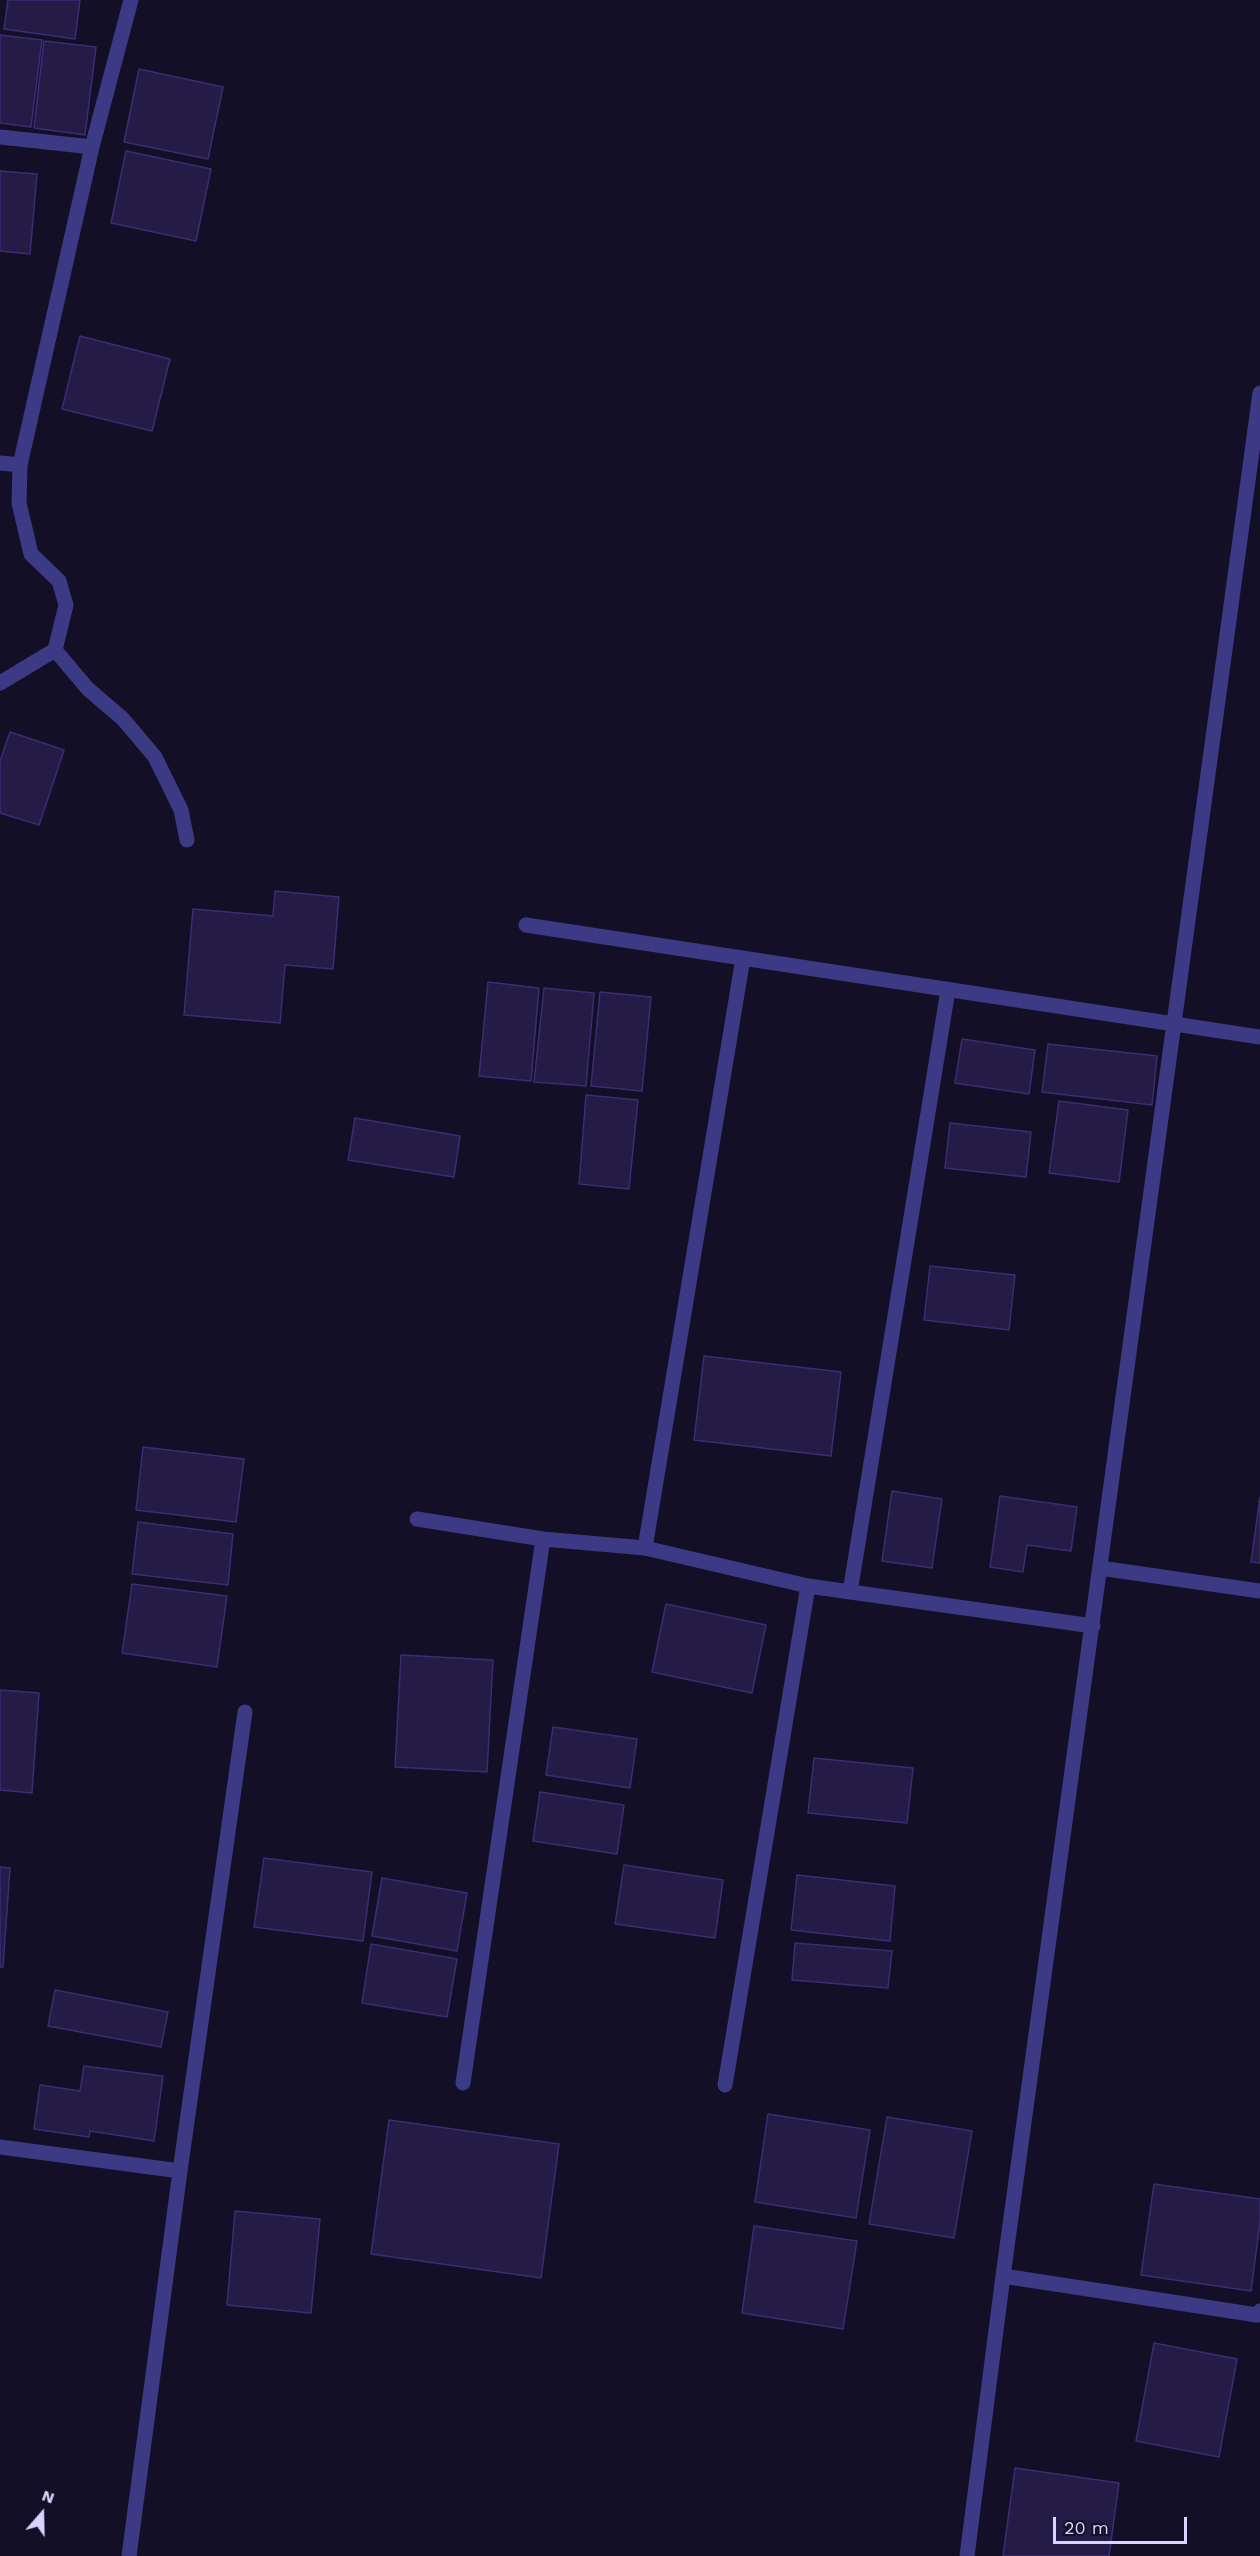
<!DOCTYPE html>
<style>
body{margin:0}
#map{position:relative;width:1260px;height:2556px;overflow:hidden;background:#130f26;font-family:"Work Sans",sans-serif}
canvas{display:block}
.north{position:absolute;left:12px;top:2484px;width:60px;height:60px;-webkit-text-stroke:4px #130f26;paint-order:stroke;rotate:20deg;font-size:16px;font-weight:700;line-height:24px;text-align:center;color:#d9d4ff}
.north::after{content:'';display:block;margin:auto;width:21px;height:27px;background:#d9d4ff;clip-path:polygon(50% 0,100% 100%,50% 72%,0 100%)}
.scale{position:absolute;left:1053px;top:2517px;width:134px;height:27px;box-sizing:border-box;border:3px solid #d9d4ff;border-top:0;padding-left:8px;font-size:18px;line-height:21px;white-space:nowrap;color:#d9d4ff;-webkit-text-stroke:4px #130f26;paint-order:stroke}
</style>
<div id="map">
<canvas width="1260" height="2556"></canvas>
<div class="north">N</div>
<div class="scale">20 m</div>
</div>
<script>
const c = document.querySelector('canvas').getContext('2d');
c.lineJoin = 'round';
function paint(path, color) { c.fillStyle = color; c.fill(path, 'evenodd'); }
const poly = rows => new Path2D(rows.map(r => 'M' + r).join(''));
function trace(path, color, width, dash) { c.strokeStyle = color; c.lineWidth = width; c.lineCap = dash ? 'butt' : 'round'; c.setLineDash(dash || []); c.stroke(path); }
const building = poly([
 [8,0,80,0,75,39,4,29,8,0],
 [0,35,42,40,31,127,0,123,0,35],
 [44,41,96,47,85,135,34,128,44,41],
 [139,69,223,87,208,159,124,142,139,69],
 [126,151,211,169,196,241,111,223,126,151],
 [0,171,37,174,30,254,0,251,0,171],
 [80,336,170,359,152,431,62,409,80,336],
 [10,732,64,750,39,825,0,813,0,761,10,732],
 [275,891,339,897,333,969,285,965,280,1023,184,1015,193,909,273,916,275,891],
 [488,982,539,988,531,1081,479,1076,488,982],
 [544,988,594,993,586,1086,534,1082,544,988],
 [600,992,651,997,642,1091,591,1086,600,992],
 [962,1039,1035,1050,1029,1094,955,1083,962,1039],
 [1048,1044,1157,1056,1152,1105,1042,1092,1048,1044],
 [586,1095,638,1100,629,1189,579,1184,586,1095],
 [1059,1101,1128,1110,1119,1182,1049,1173,1059,1101],
 [355,1118,460,1136,454,1177,348,1160,355,1118],
 [950,1123,1031,1132,1026,1177,945,1168,950,1123],
 [930,1266,1015,1275,1009,1330,924,1320,930,1266],
 [704,1356,841,1372,831,1456,694,1440,704,1356],
 [143,1447,244,1459,236,1522,136,1510,143,1447],
 [892,1491,942,1499,932,1568,882,1561,892,1491],
 [1000,1496,1077,1507,1071,1551,1027,1545,1023,1572,990,1567,1000,1496],
 [1260,1497,1260,1563,1251,1562,1260,1497],
 [138,1522,233,1534,228,1585,132,1574,138,1522],
 [132,1584,227,1596,217,1667,122,1653,132,1584],
 [666,1604,766,1625,752,1693,652,1672,666,1604],
 [401,1655,493,1660,487,1772,395,1767,401,1655],
 [0,1690,39,1693,32,1793,0,1790,0,1690],
 [553,1727,637,1739,630,1788,546,1775,553,1727],
 [814,1758,913,1768,907,1823,808,1813,814,1758],
 [540,1792,624,1805,617,1854,533,1841,540,1792],
 [264,1858,372,1872,363,1941,254,1927,264,1858],
 [624,1865,723,1880,715,1938,615,1924,624,1865],
 [0,1867,10,1868,3,1967,0,1967,0,1867],
 [797,1875,895,1886,890,1941,791,1930,797,1875],
 [382,1878,467,1893,457,1951,372,1936,382,1878],
 [795,1943,892,1951,888,1988,792,1980,795,1943],
 [371,1944,457,1959,447,2017,362,2003,371,1944],
 [55,1990,168,2012,161,2047,48,2026,55,1990],
 [84,2066,163,2076,154,2141,90,2131,89,2137,34,2129,40,2085,80,2091,84,2066],
 [768,2114,870,2130,856,2218,755,2202,768,2114],
 [887,2117,972,2131,954,2238,869,2224,887,2117],
 [389,2120,559,2144,541,2278,371,2254,389,2120],
 [1154,2184,1260,2199,1260,2222,1251,2291,1141,2275,1154,2184],
 [235,2211,320,2219,311,2313,227,2305,235,2211],
 [754,2226,857,2241,843,2329,742,2313,754,2226],
 [1154,2343,1237,2359,1219,2457,1136,2441,1154,2343],
 [1015,2468,1119,2483,1109,2556,1003,2556,1015,2468]
]);
paint(building, '#241b47');
trace(building, '#3b2d73', 1.5);
trace(poly([
 [0,137,92,147],
 [0,463,20,465],
 [55,650,66,605,59,581,31,554,19,503,20,465,92,147,131,0],
 [0,683,55,650,88,689,123,719,155,757,181,810,187,840],
 [526,925,1260,1037],
 [417,1519,543,1539,645,1548,808,1586,1093,1626],
 [645,1548,743,958],
 [1100,1568,1260,1591],
 [850,1592,948,990],
 [463,2083,543,1539],
 [725,2085,808,1586],
 [0,2147,180,2171],
 [1003,2276,1257,2315,1260,2311],
 [129,2556,180,2171,245,1712],
 [967,2556,1003,2276,1260,393]
]), '#3d3a85', 15);
</script>
